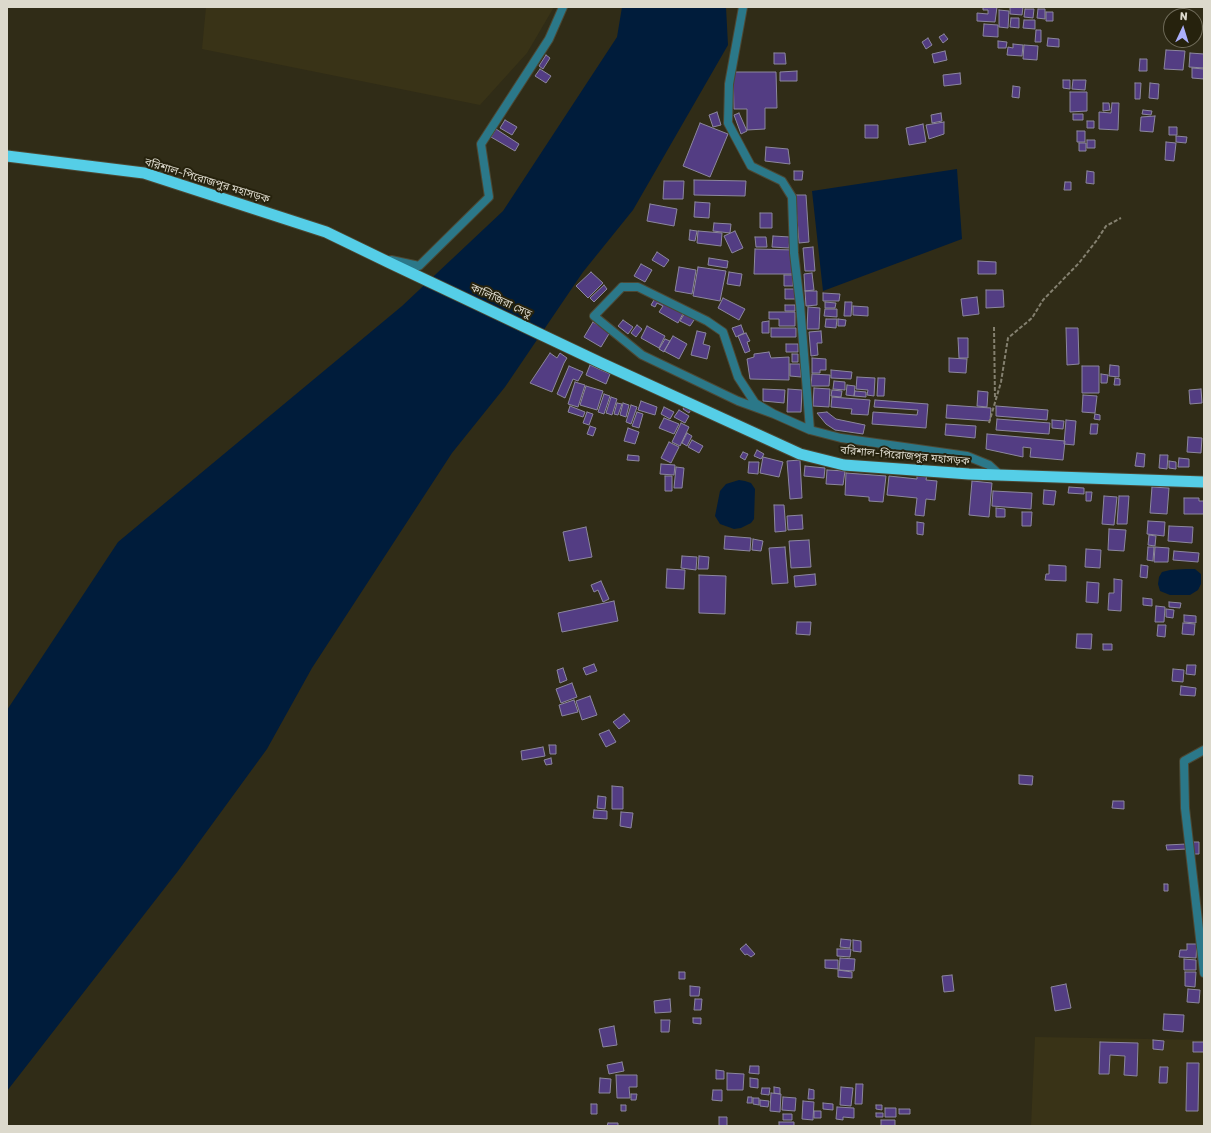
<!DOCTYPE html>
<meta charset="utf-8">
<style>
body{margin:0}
#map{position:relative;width:1211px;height:1133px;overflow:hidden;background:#302c17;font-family:Rubik,sans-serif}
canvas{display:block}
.frame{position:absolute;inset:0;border:8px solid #dcd9cc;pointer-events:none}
.north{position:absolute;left:1163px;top:8px;width:40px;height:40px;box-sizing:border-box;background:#26220d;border:1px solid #6f6b59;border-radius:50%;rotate:4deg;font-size:11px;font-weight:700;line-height:16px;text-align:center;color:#dcd9cc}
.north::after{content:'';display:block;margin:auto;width:14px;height:18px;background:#abaffb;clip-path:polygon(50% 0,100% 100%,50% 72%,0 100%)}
</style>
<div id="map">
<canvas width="1211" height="1133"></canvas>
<div class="frame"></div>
<div class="north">N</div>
</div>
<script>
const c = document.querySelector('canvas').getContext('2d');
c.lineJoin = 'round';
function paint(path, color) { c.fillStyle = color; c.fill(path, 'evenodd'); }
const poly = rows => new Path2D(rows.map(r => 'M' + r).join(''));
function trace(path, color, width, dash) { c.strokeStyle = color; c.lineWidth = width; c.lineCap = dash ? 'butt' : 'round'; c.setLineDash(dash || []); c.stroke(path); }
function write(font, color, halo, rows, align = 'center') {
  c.font = font + ' Rubik,"Noto Sans Bengali",sans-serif'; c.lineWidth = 4; c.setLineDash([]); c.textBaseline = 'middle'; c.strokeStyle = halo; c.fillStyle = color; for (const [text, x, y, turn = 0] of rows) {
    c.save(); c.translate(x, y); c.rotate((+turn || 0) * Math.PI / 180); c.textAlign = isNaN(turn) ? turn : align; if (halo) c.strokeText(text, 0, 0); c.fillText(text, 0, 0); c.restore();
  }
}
paint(poly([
 [206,7,554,7,527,53,480,105,202,49],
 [1035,1037,1204,1040,1204,1042,1193,1042,1193,1051,1204,1052,1204,1126,1031,1126],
 [1100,1042,1138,1043,1137,1076,1125,1056,1110,1055,1109,1074,1099,1074],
 [1187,1063,1199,1064,1198,1111,1186,1110],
 [1160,1067,1167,1067,1167,1083,1159,1083]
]), '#393317');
paint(poly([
 [622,7,726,7,728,45,633,210,583,272,505,387,452,453,312,668,267,749,178,871,7,1091,7,710,118,542,402,306,503,211,617,37],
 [957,169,962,239,823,291,812,191],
 [739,480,745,481,751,483,755,489,754,519,751,523,741,528,734,529,720,524,715,516,720,491,726,484],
 [1186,569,1195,569,1201,574,1201,584,1198,590,1190,595,1170,595,1160,591,1158,584,1159,577,1162,572,1170,570]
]), '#001c3b');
const building = poly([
 [983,7,997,7,995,22,977,21,977,13,988,14,988,10,983,10,983,7],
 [1010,7,1023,7,1022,15,1010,14,1010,7],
 [1025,9,1034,9,1033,18,1024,17,1025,9],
 [1038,9,1045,9,1045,19,1037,18,1038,9],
 [999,10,1009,11,1008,28,999,27,999,10],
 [1046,12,1053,12,1053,21,1046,21,1046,12],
 [1011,18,1019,18,1019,28,1010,27,1011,18],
 [1024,20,1035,20,1035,29,1023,28,1024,20],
 [984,24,998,25,998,37,983,36,984,24],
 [1036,30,1041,30,1041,42,1035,42,1036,30],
 [944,34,948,39,943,43,939,37,944,34],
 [928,38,932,45,926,49,922,42,928,38],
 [1048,38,1059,39,1059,47,1047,46,1048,38],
 [998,41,1007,42,1006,48,998,48,998,41],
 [1013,44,1023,45,1022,56,1007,55,1008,47,1013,48,1013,44],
 [1024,45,1038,46,1037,60,1023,59,1024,45],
 [1166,50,1185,51,1183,70,1164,69,1166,50],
 [945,51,947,60,934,63,932,54,945,51],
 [774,53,785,53,786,64,774,64,774,53],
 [1190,53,1204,54,1204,68,1189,67,1190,53],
 [546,55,550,58,543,69,539,66,546,55],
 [1140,59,1147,59,1147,71,1139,71,1140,59],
 [1192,68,1204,69,1204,79,1192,78,1192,68],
 [540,69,551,76,546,83,535,76,540,69],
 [797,71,797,81,780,81,780,72,797,71],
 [733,72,776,72,777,108,765,108,765,129,747,130,747,109,734,109,733,72],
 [960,73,961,84,944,86,943,75,960,73],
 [1063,80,1070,80,1070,89,1063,88,1063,80],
 [1073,80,1086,80,1085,90,1072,89,1073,80],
 [1135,83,1141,83,1140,99,1135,99,1135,83],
 [1150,83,1159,84,1158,99,1149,98,1150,83],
 [1013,86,1020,87,1019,98,1012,97,1013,86],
 [1070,92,1087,92,1087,111,1070,112,1070,92],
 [1103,103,1109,103,1110,110,1103,111,1103,103],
 [1112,103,1119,103,1118,130,1099,129,1099,112,1111,113,1112,103],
 [1143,110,1152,111,1151,115,1142,114,1143,110],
 [717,112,721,125,713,127,709,115,717,112],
 [739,113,747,131,741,134,734,115,739,113],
 [941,113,942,121,932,123,931,115,941,113],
 [1073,114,1083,114,1083,120,1073,120,1073,114],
 [1155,116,1153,132,1140,131,1141,117,1155,116],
 [505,120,517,127,512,135,500,128,505,120],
 [1087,121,1094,121,1094,128,1087,128,1087,121],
 [944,122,944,134,929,139,926,125,944,122],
 [700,123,728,134,710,177,683,166,700,123],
 [923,124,926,142,909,145,906,128,923,124],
 [865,125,878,125,878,138,865,138,865,125],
 [1169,127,1177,127,1177,135,1169,135,1169,127],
 [496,129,519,144,515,151,491,137,496,129],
 [1077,131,1085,131,1085,142,1077,142,1077,131],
 [1176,136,1187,137,1186,143,1176,142,1176,136],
 [1087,140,1095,140,1095,148,1087,148,1087,140],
 [1166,142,1176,143,1174,161,1165,160,1166,142],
 [1079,143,1086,143,1086,151,1079,151,1079,143],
 [766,147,788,149,790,164,765,161,766,147],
 [794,171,803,171,802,180,794,180,794,171],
 [1087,171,1094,172,1094,184,1086,183,1087,171],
 [694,180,746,181,745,196,694,195,694,180],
 [664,181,684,181,683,199,663,199,664,181],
 [1065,182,1071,182,1071,190,1064,190,1065,182],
 [795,195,806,195,809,242,799,243,795,195],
 [695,202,710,203,709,218,694,217,695,202],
 [650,204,677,209,674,226,647,221,650,204],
 [760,213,772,213,772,228,760,228,760,213],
 [714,223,731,224,730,233,713,231,714,223],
 [690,230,697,231,695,241,689,240,690,230],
 [698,231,722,233,721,246,697,243,698,231],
 [735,231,743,248,732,253,724,236,735,231],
 [773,236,790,237,789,248,772,247,773,236],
 [755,237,766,237,767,247,756,247,755,237],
 [813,247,815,271,805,271,803,248,813,247],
 [755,249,795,250,794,274,754,274,755,249],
 [657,252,669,260,664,267,652,260,657,252],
 [709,258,728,261,727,268,708,265,709,258],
 [978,261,996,262,996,274,978,274,978,261],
 [641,264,652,270,645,282,634,276,641,264],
 [679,267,696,270,692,294,675,291,679,267],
 [698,267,726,271,720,301,693,296,698,267],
 [591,272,603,283,588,298,576,286,591,272],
 [729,272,742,274,740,286,727,284,729,272],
 [812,273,814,290,805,291,804,274,812,273],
 [784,275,793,275,793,286,784,286,784,275],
 [604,285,607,289,594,302,590,298,604,285],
 [785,289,796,289,796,299,785,299,785,289],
 [986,290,1003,290,1004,307,986,308,986,290],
 [805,291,817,291,817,305,806,306,805,291],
 [823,293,840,294,839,301,823,301,823,293],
 [657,295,685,310,678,323,659,312,663,306,657,303,655,307,651,305,657,295],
 [977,297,979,314,963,316,961,299,977,297],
 [723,298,745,309,739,320,718,308,723,298],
 [825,302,836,303,835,308,825,308,825,302],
 [845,302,852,302,851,316,844,316,845,302],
 [785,305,795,305,795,311,785,311,785,305],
 [853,306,868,307,868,316,853,315,853,306],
 [808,307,820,308,819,329,807,329,808,307],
 [825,309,837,309,837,317,824,316,825,309],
 [686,311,696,317,690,326,680,321,686,311],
 [769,312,795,312,795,326,779,326,779,319,769,319,769,312],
 [826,319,837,319,836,328,825,327,826,319],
 [838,319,846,320,845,326,838,326,838,319],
 [623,320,633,327,628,334,618,326,623,320],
 [769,321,769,333,762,333,762,322,769,321],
 [593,322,610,332,601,347,584,337,593,322],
 [637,325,642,329,636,337,631,333,637,325],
 [741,325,744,333,736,337,732,328,741,325],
 [647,326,665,336,659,348,641,338,647,326],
 [771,328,796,328,796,337,771,337,771,328],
 [1066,328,1078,328,1079,364,1067,365,1066,328],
 [697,331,706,333,703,344,710,346,707,359,691,355,697,331],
 [821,331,822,343,817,343,818,355,811,356,809,332,821,331],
 [746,333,750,341,747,342,750,351,745,353,738,336,746,333],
 [673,336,687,344,679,359,664,351,673,336],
 [958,338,968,338,968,358,959,358,958,338],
 [665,339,670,341,664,352,659,349,665,339],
 [786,344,798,344,798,352,786,352,786,344],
 [769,352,771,358,789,357,789,380,750,379,747,359,754,357,754,354,769,352],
 [550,353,557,358,560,353,567,358,564,363,552,392,530,383,550,353],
 [792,354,798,354,798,362,792,362,792,354],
 [812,358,826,359,826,370,820,370,820,373,812,373,812,358],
 [949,358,967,359,966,373,949,372,949,358],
 [790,364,800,364,801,377,790,376,790,364],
 [590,365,610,374,606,384,586,375,590,365],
 [1110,365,1119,366,1119,377,1109,376,1110,365],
 [569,366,583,372,578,381,573,379,565,398,557,394,569,366],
 [1082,366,1099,366,1099,393,1082,393,1082,366],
 [831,370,852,372,851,379,831,378,831,370],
 [812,374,830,375,829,386,811,386,812,374],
 [1101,374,1108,375,1107,383,1101,383,1101,374],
 [857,377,875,378,874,396,867,395,868,390,856,389,857,377],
 [878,378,885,378,884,396,877,396,878,378],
 [1115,378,1120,379,1120,385,1114,385,1115,378],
 [834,381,845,382,845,390,833,389,834,381],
 [575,382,585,385,578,407,568,404,575,382],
 [847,385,855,386,854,396,846,395,847,385],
 [586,386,603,391,597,410,580,405,586,386],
 [814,388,830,389,829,407,813,406,814,388],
 [763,389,785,390,784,403,763,401,763,389],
 [788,389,802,390,801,412,787,412,788,389],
 [1201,389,1202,403,1190,404,1189,390,1201,389],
 [832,390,842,391,841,397,831,396,832,390],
 [855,391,866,392,866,397,854,396,855,391],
 [978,391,988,392,987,407,977,406,978,391],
 [604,394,610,396,604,414,598,412,604,394],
 [1083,395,1097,396,1095,413,1082,412,1083,395],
 [611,397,617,399,612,415,606,413,611,397],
 [832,397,870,400,868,415,851,414,852,409,831,407,832,397],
 [875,400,928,404,926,428,872,424,873,412,917,415,918,410,874,407,875,400],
 [641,401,657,407,655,415,638,410,641,401],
 [617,403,622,404,618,415,614,414,617,403],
 [623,403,629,405,626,417,620,415,623,403],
 [686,403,693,406,689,413,683,409,686,403],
 [631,405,637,407,631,424,626,422,631,405],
 [947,405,991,408,990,421,946,418,947,405],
 [570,406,585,412,583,417,568,412,570,406],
 [996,406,1048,410,1047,420,996,416,996,406],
 [664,407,674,412,670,419,661,414,664,407],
 [679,410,689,416,685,423,674,417,679,410],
 [587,412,593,414,589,425,583,423,587,412],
 [637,412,643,414,639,428,632,426,637,412],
 [827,412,836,419,865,425,863,434,835,430,826,424,817,413,827,412],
 [1095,414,1100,415,1100,420,1094,419,1095,414],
 [664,418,679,424,674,434,659,428,664,418],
 [997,419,1050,423,1049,434,996,430,997,419],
 [1052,420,1064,421,1063,429,1052,428,1052,420],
 [1066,420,1076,421,1074,445,1064,444,1066,420],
 [681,423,689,427,680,446,672,442,681,423],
 [946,424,976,426,975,438,945,435,946,424],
 [1091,424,1098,424,1097,434,1090,434,1091,424],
 [590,426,596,428,593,436,587,434,590,426],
 [628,428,639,432,635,444,624,441,628,428],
 [687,433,692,436,687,446,682,443,687,433],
 [987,434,1065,441,1063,460,1030,457,1031,448,1023,447,1023,457,986,449,987,434],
 [1188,437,1202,438,1201,453,1187,452,1188,437],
 [692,440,703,446,699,453,688,447,692,440],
 [669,442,679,447,671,463,661,458,669,442],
 [886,448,900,449,899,458,885,457,886,448],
 [902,449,919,451,918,458,901,456,902,449],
 [757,450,764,454,761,459,754,456,757,450],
 [743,452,748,454,745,460,740,457,743,452],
 [1137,453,1145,454,1144,467,1135,466,1137,453],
 [628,455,639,456,639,461,627,460,628,455],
 [1160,455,1168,455,1167,469,1159,468,1160,455],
 [763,457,783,462,779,477,760,473,763,457],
 [1179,458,1189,459,1189,467,1178,467,1179,458],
 [800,460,802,498,790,499,787,461,800,460],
 [1169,461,1176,462,1176,469,1169,468,1169,461],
 [749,462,759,462,758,474,748,473,749,462],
 [661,464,675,465,674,475,660,474,661,464],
 [805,466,825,468,824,478,804,476,805,466],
 [676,467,684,468,682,488,674,488,676,467],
 [827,470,845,471,843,485,826,484,827,470],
 [846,473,886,476,883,502,869,501,869,497,845,495,846,473],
 [917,473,927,474,926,480,937,481,935,500,926,499,924,516,915,515,917,498,887,495,889,476,917,479,917,473],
 [665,476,672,476,672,491,665,491,665,476],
 [972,481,992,483,989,517,969,515,972,481],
 [1069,487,1084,488,1084,494,1068,493,1069,487],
 [1152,487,1169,488,1167,514,1150,513,1152,487],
 [1044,490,1056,491,1054,505,1043,504,1044,490],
 [993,491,1032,493,1031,509,992,506,993,491],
 [1086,492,1092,492,1091,501,1086,501,1086,492],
 [1104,496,1117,497,1114,525,1102,524,1104,496],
 [1119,496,1129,496,1127,524,1117,524,1119,496],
 [1184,498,1199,498,1199,501,1204,501,1204,514,1184,514,1184,498],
 [774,505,784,505,786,531,775,532,774,505],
 [996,508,1005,509,1005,517,996,517,996,508],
 [1022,512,1032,512,1031,526,1022,526,1022,512],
 [802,515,803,529,788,530,787,516,802,515],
 [1148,521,1165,522,1164,536,1147,534,1148,521],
 [917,522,924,523,923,535,917,534,917,522],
 [1169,526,1193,527,1192,543,1168,541,1169,526],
 [586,527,592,557,569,561,563,532,586,527],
 [1109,529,1126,530,1124,551,1108,550,1109,529],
 [1149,535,1156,536,1155,546,1148,545,1149,535],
 [725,536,751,538,750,551,724,549,725,536],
 [753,539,763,541,761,551,752,550,753,539],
 [809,540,811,567,791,568,789,541,809,540],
 [785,547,788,583,772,584,769,548,785,547],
 [1148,547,1154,547,1153,561,1147,560,1148,547],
 [1155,547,1169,548,1168,562,1154,562,1155,547],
 [1086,549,1101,550,1100,568,1085,567,1086,549],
 [1174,551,1199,553,1198,562,1173,560,1174,551],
 [682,556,697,557,696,570,681,568,682,556],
 [699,556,709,557,708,569,698,569,699,556],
 [1049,565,1066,566,1066,581,1045,580,1046,574,1049,574,1049,565],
 [1141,565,1148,566,1147,578,1140,577,1141,565],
 [667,569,685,570,684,589,666,588,667,569],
 [815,574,816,585,795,587,794,576,815,574],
 [699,575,726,576,725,614,699,613,699,575],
 [1114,579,1122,580,1121,611,1108,610,1109,593,1114,593,1114,579],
 [601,581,609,599,603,602,598,590,594,592,591,585,601,581],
 [1087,582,1099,583,1098,603,1086,602,1087,582],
 [1143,598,1152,599,1152,606,1143,605,1143,598],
 [614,601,618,621,562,632,558,613,614,601],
 [1169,602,1181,603,1180,608,1169,607,1169,602],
 [1156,606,1165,607,1164,622,1155,622,1156,606],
 [1166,609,1174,610,1173,618,1166,617,1166,609],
 [1184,615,1196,616,1196,623,1184,622,1184,615],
 [797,622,811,622,810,635,796,634,797,622],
 [1183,623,1195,624,1194,635,1182,634,1183,623],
 [1158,625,1166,625,1165,637,1157,636,1158,625],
 [1077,634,1092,634,1091,649,1076,648,1077,634],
 [1103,644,1112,644,1112,650,1103,650,1103,644],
 [594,664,597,671,586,675,583,668,594,664],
 [1187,665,1196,665,1195,675,1186,674,1187,665],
 [563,668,567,680,560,683,557,670,563,668],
 [1173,669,1184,670,1183,682,1172,681,1173,669],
 [572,683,577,697,561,703,556,689,572,683],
 [1181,686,1196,688,1195,696,1180,695,1181,686],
 [590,696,597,715,582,720,576,701,590,696],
 [574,700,578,712,562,716,559,705,574,700],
 [624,714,630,721,619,729,613,722,624,714],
 [609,730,616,742,606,747,599,734,609,730],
 [549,745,556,745,556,754,550,754,549,745],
 [543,747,545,756,522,760,521,751,543,747],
 [551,758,552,764,546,765,544,760,551,758],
 [1019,775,1033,776,1032,785,1019,784,1019,775],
 [612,786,623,787,623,809,612,809,612,786],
 [598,796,606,797,605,809,597,808,598,796],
 [1113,801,1124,801,1124,809,1112,808,1113,801],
 [594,810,607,811,607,819,593,818,594,810],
 [621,812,633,813,631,828,620,826,621,812],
 [1193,842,1199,842,1199,854,1192,854,1193,842],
 [1187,844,1187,849,1167,850,1166,845,1187,844],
 [1164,884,1168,884,1168,891,1164,891,1164,884],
 [841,939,851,940,850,948,840,947,841,939],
 [853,940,861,941,861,952,853,951,853,940],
 [746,944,755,954,751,957,747,954,745,955,740,949,746,944],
 [1187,944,1197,944,1196,958,1179,957,1180,950,1187,950,1187,944],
 [837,949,851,949,850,957,837,956,837,949],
 [840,958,855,959,854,971,839,970,840,958],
 [1184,959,1196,960,1196,970,1184,970,1184,959],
 [825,960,838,960,838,969,825,968,825,960],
 [838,970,852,972,852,978,838,977,838,970],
 [679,972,685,972,685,979,679,979,679,972],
 [1185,972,1196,972,1195,987,1185,986,1185,972],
 [952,975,954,991,944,992,942,976,952,975],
 [1066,984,1071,1008,1055,1011,1051,987,1066,984],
 [690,986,700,987,699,996,690,996,690,986],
 [1188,989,1200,990,1199,1003,1187,1002,1188,989],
 [670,999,671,1012,655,1013,654,1001,670,999],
 [695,999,702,999,701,1010,694,1010,695,999],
 [1164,1014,1184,1015,1183,1032,1163,1030,1164,1014],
 [693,1018,701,1018,701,1024,693,1023,693,1018],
 [661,1020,670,1020,669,1032,661,1032,661,1020],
 [614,1026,617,1045,603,1047,599,1029,614,1026],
 [1153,1040,1164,1041,1163,1050,1153,1049,1153,1040],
 [1100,1042,1138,1043,1137,1076,1124,1075,1125,1056,1110,1055,1109,1074,1099,1074,1100,1042],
 [1193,1042,1204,1042,1204,1052,1193,1052,1193,1042],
 [622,1062,624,1071,609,1074,607,1065,622,1062],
 [1187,1063,1199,1063,1198,1111,1186,1111,1187,1063],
 [750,1066,759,1066,759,1074,749,1073,750,1066],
 [1160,1067,1168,1067,1167,1083,1159,1083,1160,1067],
 [716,1070,724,1071,724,1079,716,1079,716,1070],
 [727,1073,744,1074,743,1090,727,1090,727,1073],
 [616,1075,637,1075,637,1087,629,1087,630,1098,617,1098,616,1075],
 [600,1078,611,1079,610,1093,599,1093,600,1078],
 [750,1078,758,1079,758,1088,750,1087,750,1078],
 [856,1084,863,1084,862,1104,855,1104,856,1084],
 [774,1087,780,1088,780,1094,774,1093,774,1087],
 [841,1087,853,1088,851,1106,840,1105,841,1087],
 [762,1088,770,1088,769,1095,761,1094,762,1088],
 [809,1089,814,1090,814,1099,808,1099,809,1089],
 [713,1090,722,1090,722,1101,712,1100,713,1090],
 [771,1093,781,1094,780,1112,770,1111,771,1093],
 [631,1094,637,1094,636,1100,631,1100,631,1094],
 [748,1097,752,1097,752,1103,747,1103,748,1097],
 [783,1097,796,1098,795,1111,782,1110,783,1097],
 [753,1098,759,1098,759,1105,753,1104,753,1098],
 [760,1100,769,1101,768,1107,760,1106,760,1100],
 [803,1101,814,1102,813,1120,802,1119,803,1101],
 [823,1103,833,1104,833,1110,823,1109,823,1103],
 [591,1104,597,1104,597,1114,591,1114,591,1104],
 [621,1105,626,1105,626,1111,621,1111,621,1105],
 [876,1105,882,1105,882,1110,876,1109,876,1105],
 [837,1107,854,1108,854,1118,843,1117,843,1120,836,1119,837,1107],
 [885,1108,896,1108,896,1117,885,1117,885,1108],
 [899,1109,910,1109,910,1114,899,1114,899,1109],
 [814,1111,821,1111,821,1118,814,1118,814,1111],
 [876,1113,883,1113,883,1117,876,1117,876,1113],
 [783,1114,792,1114,792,1120,783,1120,783,1114],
 [719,1117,727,1117,727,1126,719,1126,719,1117],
 [881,1120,895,1120,895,1126,881,1126,881,1120],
 [779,1122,794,1122,794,1126,779,1126,779,1122],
 [608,1123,618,1123,618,1126,607,1126,608,1123]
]);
paint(building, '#533d83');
trace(building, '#8c879e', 1);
const minor = poly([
 [743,7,729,84,728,123,751,166,782,181,792,197,794,253,800,304,810,430],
 [391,260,419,266,489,197,481,144,549,39,563,7],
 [622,287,638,287,707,321,723,332,738,377,755,403,774,414,738,401,642,355,594,316,622,287],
 [774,414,810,430,841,438,967,456,989,465,1001,476],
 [1204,750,1184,761,1185,808,1204,973]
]);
const trunk = poly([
 [7,156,144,173,326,232,390,263,601,363,800,454,844,465,969,474,1204,482]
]);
trace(minor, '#4c4834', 10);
trace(trunk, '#4c4834', 13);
trace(poly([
 [994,327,995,399],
 [989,423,1001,382,1008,338,1032,318,1043,300,1079,263,1097,240,1106,226,1121,218]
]), '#84806f', 2, [4, 2]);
trace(minor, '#2b7889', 8);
trace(trunk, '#55cee7', 11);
write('11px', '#dcd9cc', '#26220d', [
 ["বরিশাল-পিরোজপুর মহাসড়ক",207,181,17],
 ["কালিজিরা সেতু",501,301,25],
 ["বরিশাল-পিরোজপুর মহাসড়ক",905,456,5]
]);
</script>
